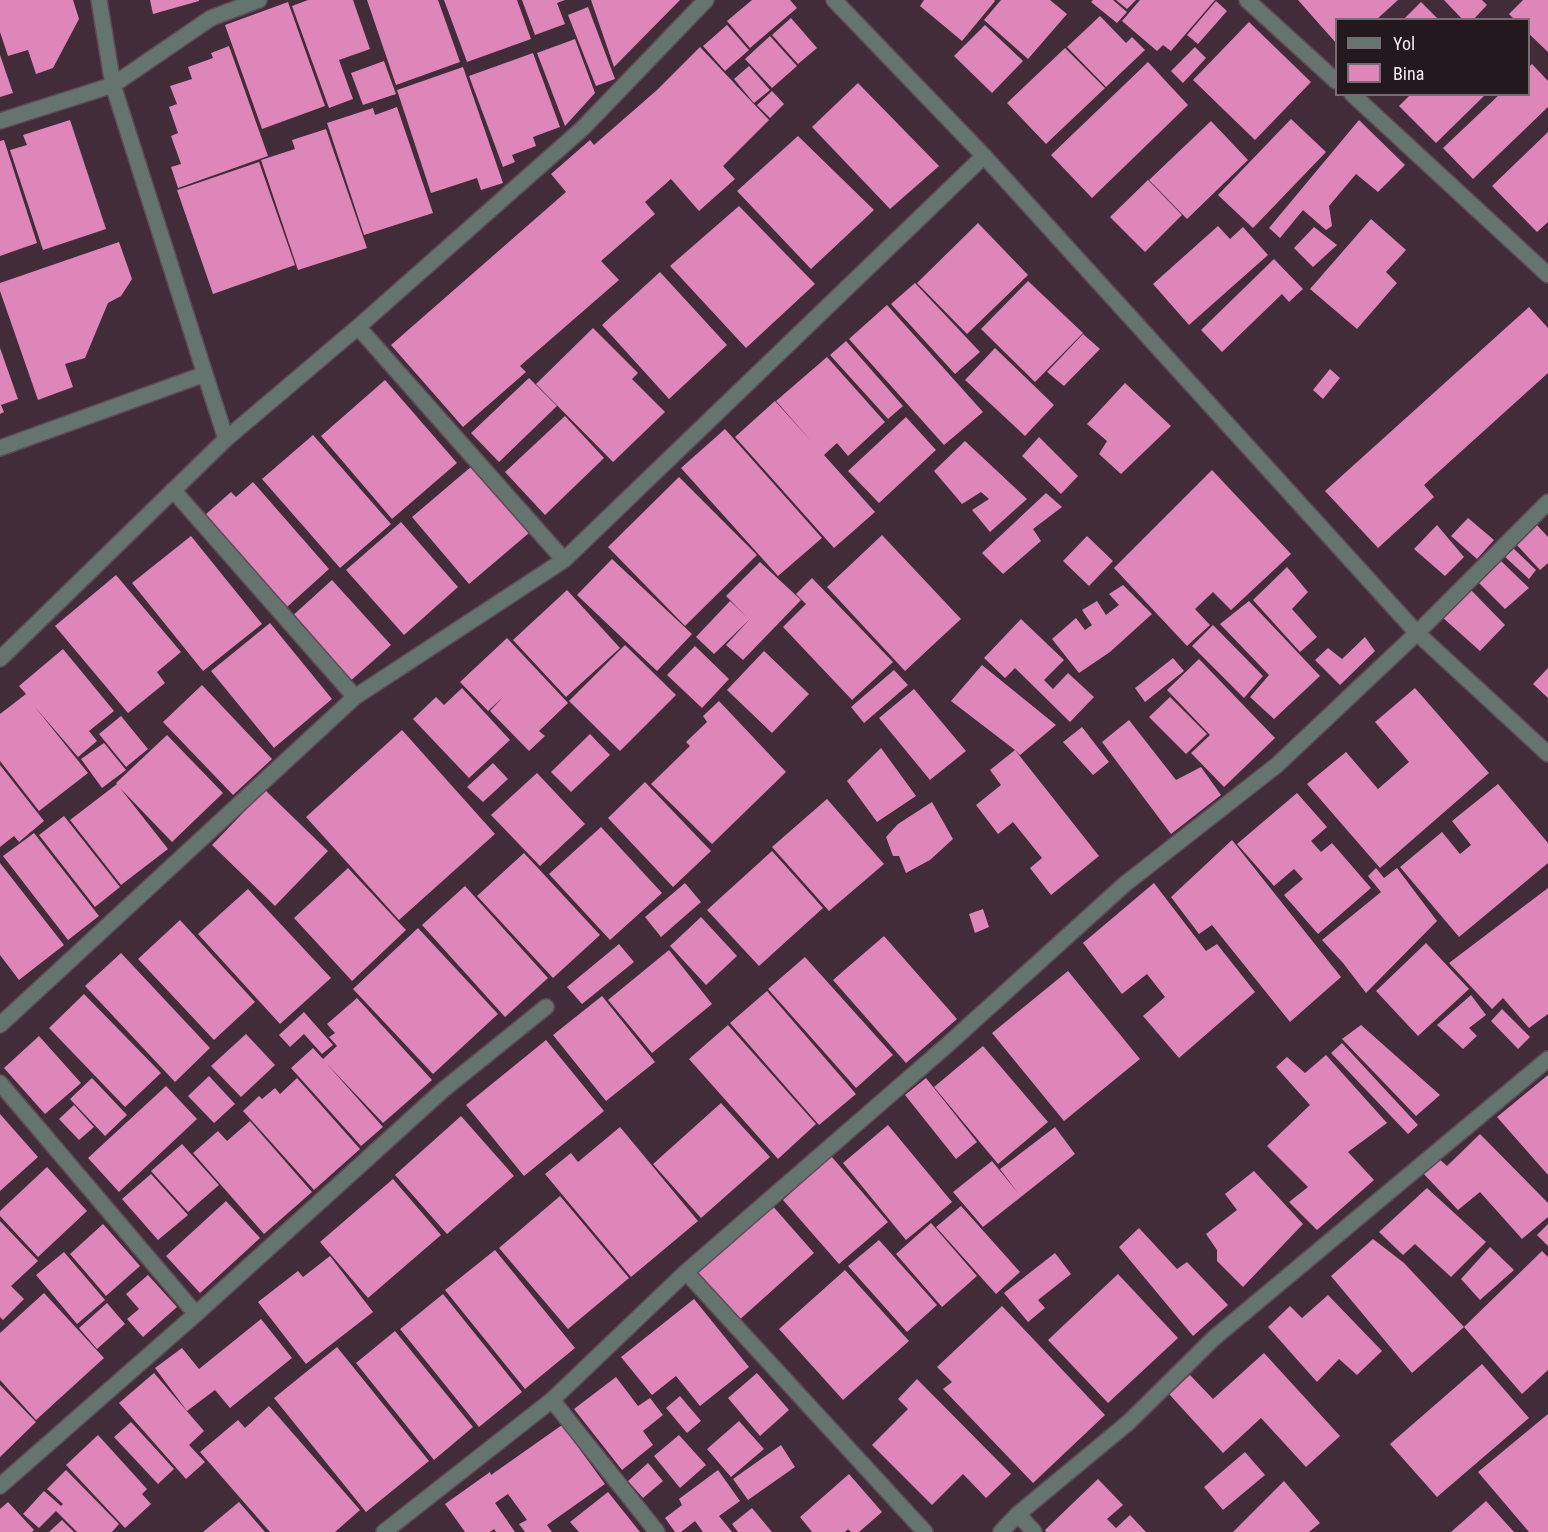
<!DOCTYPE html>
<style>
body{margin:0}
#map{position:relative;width:1548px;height:1532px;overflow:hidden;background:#422c39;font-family:"Roboto Condensed",sans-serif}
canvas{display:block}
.legend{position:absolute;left:1335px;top:18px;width:195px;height:78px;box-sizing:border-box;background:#22181e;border:2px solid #786c72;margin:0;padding:8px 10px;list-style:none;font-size:18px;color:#f8e9f1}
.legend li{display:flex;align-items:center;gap:12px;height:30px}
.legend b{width:30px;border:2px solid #786c72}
</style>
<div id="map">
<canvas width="1548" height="1532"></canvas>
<ul class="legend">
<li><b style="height:8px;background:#66746f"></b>Yol</li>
<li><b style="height:16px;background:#de85ba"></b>Bina</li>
</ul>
</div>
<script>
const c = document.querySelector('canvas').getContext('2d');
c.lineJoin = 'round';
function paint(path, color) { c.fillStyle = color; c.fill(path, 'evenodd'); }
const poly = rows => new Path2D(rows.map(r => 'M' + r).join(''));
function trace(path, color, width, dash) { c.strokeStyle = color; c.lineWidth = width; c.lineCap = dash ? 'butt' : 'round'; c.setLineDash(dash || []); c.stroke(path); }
paint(poly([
 [0,0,73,0,79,19,53,68,36,74,28,50,8,56,0,32],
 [150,0,199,0,199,1,153,14],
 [308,0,353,0,370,49,339,60,353,99,329,108,292,6],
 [367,0,438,0,460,62,396,85],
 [444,0,517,0,531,39,467,62],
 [522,0,565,0,557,3,565,24,535,35],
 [591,0,680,0,614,67],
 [752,0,790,0,797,8,750,48,727,21],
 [924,0,994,0,995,1,962,41,920,6],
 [1001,0,1050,0,1067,14,1028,59,984,20],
 [1093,0,1113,0,1127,12,1117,23,1091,2],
 [1116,0,1136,0,1127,9],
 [1140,0,1215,0,1171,51,1163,45,1157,51,1122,21],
 [1298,0,1398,0,1376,20,1336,20,1336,43],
 [1444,0,1482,0,1487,5,1473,20,1463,20],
 [1523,0,1548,0,1548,52,1528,33,1528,20,1515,20,1509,14],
 [1216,1,1227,11,1198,44,1187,35],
 [288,2,325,106,262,129,225,25],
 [1421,2,1439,20,1403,20],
 [588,7,615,79,596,86,568,15],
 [1100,16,1126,43,1132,37,1145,50,1106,87,1067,47],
 [791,18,817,48,798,64,772,35],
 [1249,22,1311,82,1255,140,1193,80],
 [727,25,749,50,725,71,703,46],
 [985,25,1023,61,992,93,954,56],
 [770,36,797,66,772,88,745,59],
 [575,39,595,93,565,126,537,53],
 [229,46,268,156,178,188,171,167,181,164,171,136,178,133,169,107,177,104,170,86,192,79,188,67,213,58,211,53],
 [700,47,769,120,723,166,735,179,699,211,671,179,645,202,655,214,601,261,619,280,520,366,526,372,463,427,391,345,566,192,551,174,590,140,594,145,657,90],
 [1195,47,1206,58,1183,83,1171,71],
 [1065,48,1105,88,1046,144,1007,103],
 [533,53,560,127,533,137,536,146,512,155,515,162,503,167,469,76],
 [0,55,13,93,0,97],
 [384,61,396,94,363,105,351,73],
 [1148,62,1188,105,1092,198,1051,155],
 [1532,64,1548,81,1548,107,1473,179,1443,148,1500,94,1528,94,1528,68],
 [749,66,770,90,754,103,734,79],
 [463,67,503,183,481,190,477,178,431,193,397,90],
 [858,83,939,166,890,209,812,127],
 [772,91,784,104,770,118,757,105],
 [1411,94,1486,94,1436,143,1399,106],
 [397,107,433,213,364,235,327,123,373,108,375,115],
 [1291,119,1326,152,1253,228,1218,195],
 [70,120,106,229,43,250,10,150,27,145,23,135],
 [1359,120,1405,165,1378,192,1356,174,1329,206,1332,226,1326,230,1303,210,1280,238,1269,228],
 [1211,121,1248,160,1187,219,1149,180],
 [326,129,367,248,298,270,261,160,295,149,292,140],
 [1548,132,1548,222,1537,232,1492,186],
 [798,136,874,210,811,269,737,191],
 [4,140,37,243,0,256,0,141],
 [259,162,295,265,213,294,177,190],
 [1148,180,1182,215,1145,252,1110,217],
 [739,206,815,284,746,348,670,266],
 [1371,219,1406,250,1386,272,1397,283,1357,329,1310,289],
 [978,223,1028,275,967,334,917,283],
 [1218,226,1230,239,1243,227,1268,255,1189,325,1153,284],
 [1314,227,1337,245,1313,267,1294,248],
 [119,242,132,279,121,296,108,303,85,358,65,364,73,387,38,400,0,291,0,283],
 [1274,259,1303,289,1289,302,1282,294,1222,352,1201,330],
 [660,272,727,345,669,399,602,325],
 [1028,281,1083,333,1035,382,981,329],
 [915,283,980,352,955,374,891,304],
 [887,305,983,412,944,445,849,339],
 [1529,307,1548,328,1548,373,1424,485,1434,497,1378,548,1325,491],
 [593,328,638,373,632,379,665,412,613,462,536,384],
 [1083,334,1100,349,1064,386,1047,372],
 [846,341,903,406,888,419,830,355],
 [0,348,18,399,1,405,4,412,0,414],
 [995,348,1054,405,1025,436,965,380],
 [827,357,885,422,848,456,837,443,824,455,875,512,834,548,735,437,775,401,812,442,776,401],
 [1330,369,1340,378,1323,399,1313,390],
 [529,378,557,406,499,462,471,433],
 [385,380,457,463,392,519,321,436],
 [1125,383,1171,426,1121,474,1099,454,1107,441,1087,424],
 [565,416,604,458,545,515,505,472],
 [906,417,936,450,879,503,848,471],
 [725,429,822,538,778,576,681,468],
 [313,435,391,524,340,568,262,479],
 [1039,437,1078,476,1061,494,1022,456],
 [965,441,1027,499,990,532,972,510,989,499,981,492,962,504,934,471],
 [472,466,529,533,469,584,412,517],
 [1212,470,1291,554,1231,610,1213,592,1195,609,1210,625,1187,646,1114,568],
 [679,477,757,555,685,626,608,547],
 [253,482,329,569,287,607,205,515,231,492,236,497],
 [1046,493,1062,507,1033,529,1041,541,1003,574,982,553],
 [1468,518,1494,540,1477,559,1451,536],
 [401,522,458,587,404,635,346,570],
 [1536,524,1548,537,1548,563,1540,570,1515,543],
 [1437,525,1464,557,1445,576,1414,549],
 [882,535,961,619,905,671,827,587],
 [191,536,262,624,203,671,132,583],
 [1087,536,1113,561,1089,586,1063,561],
 [1513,548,1536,570,1529,579,1504,556],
 [612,559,692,634,657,671,577,595],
 [1501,561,1529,588,1505,609,1479,583],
 [760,562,801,600,743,660,726,645,750,619,714,654,696,637,730,601,747,617,726,596],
 [1287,567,1308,592,1292,609,1317,637,1300,652,1253,600],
 [116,575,181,652,157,672,165,683,128,713,55,626],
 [812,578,893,662,852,700,783,627,806,604,796,594],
 [332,580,391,645,348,683,290,618],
 [1123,585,1152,614,1110,652,1079,673,1052,639,1076,618,1085,630,1092,625,1082,610,1097,601,1106,615,1119,605,1109,594],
 [567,590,620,648,566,697,513,640],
 [1471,590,1505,625,1480,651,1442,617],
 [1249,601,1320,676,1274,719,1250,697,1269,675,1220,624],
 [1021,619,1064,660,1044,680,1053,689,1068,673,1094,697,1070,722,1015,668,1005,678,984,658],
 [270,623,332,699,274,748,211,671],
 [1213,625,1263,676,1244,698,1192,646],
 [1365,637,1375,651,1340,685,1315,660,1328,648,1342,659],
 [507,638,568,703,539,731,545,736,529,751,490,711,503,697,488,711,460,682],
 [625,645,676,695,620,751,569,701],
 [695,646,729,679,702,708,667,675],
 [63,649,114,711,89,731,97,741,78,757,35,707,88,773,39,811,0,761,0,714,26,694,19,686],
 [764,651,809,694,772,733,727,690],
 [1173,658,1184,671,1145,702,1135,688],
 [1199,659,1275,738,1224,787,1191,753,1210,735,1167,690],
 [982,665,1056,725,1020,755,1015,750,1099,856,1051,895,1030,868,1042,858,1013,822,998,834,976,805,1001,785,990,770,1015,750,951,701],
 [1548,668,1548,698,1533,684],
 [894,670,908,685,864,723,851,707],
 [202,685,272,759,233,795,163,722],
 [462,688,510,740,469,778,413,719,436,697,444,705],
 [1415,688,1489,773,1380,868,1307,784,1346,752,1378,789,1409,762,1375,722],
 [914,689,966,751,930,780,879,718],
 [1170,697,1207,734,1186,754,1149,717],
 [719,701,786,772,712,844,651,784,690,746,686,742,707,722,703,716],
 [121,716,148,749,126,767,99,734],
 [1129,720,1176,780,1201,767,1221,795,1171,834,1102,742],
 [1082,727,1109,762,1093,775,1063,742],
 [402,730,495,834,399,920,306,817],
 [590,734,610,755,571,792,551,772],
 [167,735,223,793,172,842,120,788,168,849,121,885,70,820,117,784,116,783],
 [104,743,126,770,102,788,81,759],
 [881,748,916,796,877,822,847,781],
 [493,763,508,779,483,802,467,787],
 [0,765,44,821,19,842,14,836,0,847],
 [537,773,585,824,540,866,491,815],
 [645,782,711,851,673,887,608,818],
 [1498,784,1548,843,1548,863,1459,937,1400,867,1442,832,1460,854,1471,845,1452,821],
 [265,790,328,851,275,906,212,845],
 [1297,793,1327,827,1311,841,1321,852,1332,843,1371,888,1318,934,1284,895,1303,879,1294,869,1274,886,1237,844],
 [827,799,884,864,829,911,772,847],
 [932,802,953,839,930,860,906,873,899,856,893,856,886,837,898,824],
 [64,816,120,887,95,907,39,835],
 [601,827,662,893,610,940,549,874],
 [34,833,99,916,68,940,3,856],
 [1232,840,1341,977,1290,1022,1212,925,1199,934,1171,897],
 [772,851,823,908,759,966,707,910],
 [524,853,600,935,553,978,477,896],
 [0,863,64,945,19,980,0,955],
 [348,868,406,930,352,981,294,918],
 [1376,868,1384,878,1397,868,1437,921,1366,993,1343,963,1322,940,1381,892,1368,876],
 [685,883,701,902,661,937,645,917],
 [1154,883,1206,951,1217,944,1255,992,1179,1058,1143,1016,1165,997,1147,974,1122,994,1083,943],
 [465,886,548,978,505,1017,422,925],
 [1548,888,1548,1014,1529,1028,1503,998,1492,1009,1449,963],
 [248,889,331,978,280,1024,198,934],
 [983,909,989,927,975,933,969,914],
 [701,917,737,956,706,985,670,946],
 [180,920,255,1002,214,1040,138,959],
 [418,928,498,1014,433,1074,353,989],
 [884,936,957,1019,906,1063,833,980],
 [1426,943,1469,989,1418,1036,1376,991],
 [619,944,634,962,582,1004,567,987],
 [669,950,712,1004,652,1053,608,1000],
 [121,953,210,1048,175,1082,85,986],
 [805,957,893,1055,856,1088,768,989],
 [1068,971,1140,1059,1064,1121,992,1033],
 [767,991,856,1094,819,1125,730,1023],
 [84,994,161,1073,125,1107,49,1028],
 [1471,995,1486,1015,1469,1028,1477,1036,1463,1049,1437,1025],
 [602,996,655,1062,606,1101,553,1035],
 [357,998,432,1080,383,1123,326,1063,383,1127,361,1146,291,1068,313,1048,323,1059,337,1046,329,1037,335,1033,327,1024],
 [1502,1009,1530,1037,1518,1049,1491,1021],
 [304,1012,333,1045,322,1054,304,1034,290,1047,279,1035],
 [728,1025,816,1124,778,1159,689,1059],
 [1361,1025,1440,1095,1416,1116,1342,1039],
 [246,1034,275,1065,241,1097,211,1066],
 [39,1036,81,1083,45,1114,4,1068],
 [546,1040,604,1111,524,1176,466,1105],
 [1342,1043,1418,1125,1408,1134,1331,1053],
 [983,1046,1048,1122,998,1164,934,1087],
 [1326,1055,1387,1123,1348,1152,1374,1180,1317,1230,1289,1202,1308,1187,1267,1146,1310,1105,1276,1067,1287,1057,1305,1073],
 [1548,1075,1548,1175,1497,1117],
 [209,1076,235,1104,214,1123,188,1096],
 [92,1078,127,1115,105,1136,70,1099],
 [297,1078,360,1149,314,1190,243,1111,259,1096,262,1099,275,1088,280,1094],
 [926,1078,977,1142,956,1159,905,1095],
 [166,1086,197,1119,119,1192,88,1158],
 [721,1103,770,1157,701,1218,653,1164],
 [74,1105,94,1127,79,1140,59,1119],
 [0,1114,38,1157,0,1191],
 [461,1116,514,1176,447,1234,395,1175],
 [250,1121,312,1192,264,1234,193,1153,218,1131,227,1141],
 [888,1125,952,1202,906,1240,843,1163],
 [620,1127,698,1221,631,1277,545,1174,571,1153,578,1162],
 [1055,1127,1075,1154,983,1227,953,1192,992,1161,1018,1193,1000,1169],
 [1480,1134,1548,1203,1548,1217,1522,1239,1480,1192,1458,1210,1421,1171,1435,1155,1447,1166],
 [182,1144,219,1185,188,1212,151,1171],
 [831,1156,888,1222,839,1264,783,1200],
 [47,1167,87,1211,38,1257,0,1216,0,1211],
 [1254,1171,1303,1224,1243,1287,1217,1261,1217,1250,1206,1234,1237,1210,1225,1194],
 [151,1174,188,1215,158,1240,122,1199],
 [393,1179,441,1235,368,1298,320,1242],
 [1427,1188,1486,1242,1451,1277,1415,1244,1403,1255,1379,1232],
 [560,1196,629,1278,568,1329,499,1248],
 [226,1201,260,1238,200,1293,166,1256],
 [770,1203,814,1253,737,1322,692,1273],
 [961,1206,1020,1272,996,1294,936,1227],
 [0,1221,38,1261,11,1286,24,1299,3,1320,0,1317],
 [931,1223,977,1276,942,1307,896,1254],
 [103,1224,140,1266,106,1296,70,1254],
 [1548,1224,1548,1246,1537,1235],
 [1139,1228,1177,1269,1187,1262,1228,1305,1193,1336,1119,1247],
 [1373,1239,1404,1263,1464,1327,1412,1373,1331,1276],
 [879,1240,937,1305,907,1332,848,1266],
 [1490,1247,1514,1270,1480,1300,1461,1279],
 [495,1250,575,1348,525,1389,445,1290],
 [1542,1251,1548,1257,1548,1370,1522,1394,1464,1327],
 [64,1252,105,1300,77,1324,36,1275],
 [1055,1253,1071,1274,1038,1300,1045,1308,1028,1322,1004,1293],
 [330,1256,373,1312,306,1364,258,1302,298,1271,303,1277],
 [845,1270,909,1341,843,1400,779,1329],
 [1118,1274,1178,1338,1108,1403,1048,1340],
 [148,1275,177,1307,143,1337,127,1319,139,1309,126,1294],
 [44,1293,104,1358,36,1420,0,1380,0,1333],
 [443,1294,522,1392,479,1427,400,1329],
 [1328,1295,1382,1351,1357,1375,1339,1359,1317,1382,1268,1327,1290,1306,1302,1318],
 [694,1299,749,1367,700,1406,676,1376,652,1395,621,1357],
 [107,1303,125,1324,97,1349,79,1328],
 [1002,1306,1105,1415,1033,1483,943,1389,952,1382,937,1367],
 [261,1319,292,1358,230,1408,215,1390,187,1411,155,1368,182,1348,199,1369],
 [395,1331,473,1427,434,1460,356,1363],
 [337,1347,429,1461,366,1512,274,1398],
 [1264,1353,1340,1436,1306,1467,1261,1418,1223,1453,1169,1394,1190,1375,1213,1399],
 [1482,1364,1529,1418,1437,1497,1390,1444],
 [154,1373,204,1431,189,1445,205,1462,186,1479,119,1403],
 [757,1373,789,1410,760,1436,728,1398],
 [616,1377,638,1406,650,1398,663,1415,643,1431,653,1445,622,1470,574,1409],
 [917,1379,1011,1474,986,1498,963,1474,932,1505,872,1445,908,1409,898,1399],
 [0,1385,36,1422,0,1457],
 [680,1396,701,1421,687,1433,666,1408],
 [269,1406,360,1510,335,1532,270,1532,200,1452,238,1420,245,1428],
 [1548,1414,1548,1532,1529,1532,1478,1472],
 [739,1421,764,1449,731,1477,707,1449],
 [131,1422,174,1469,158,1484,114,1437],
 [562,1425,605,1484,547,1525,552,1532,525,1532,519,1524,527,1520,508,1494,495,1503,515,1532,496,1532,494,1529,490,1532,465,1532,445,1504,490,1472,491,1475],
 [98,1435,147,1489,142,1494,151,1504,125,1528,66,1465],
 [679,1435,706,1465,680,1488,654,1456],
 [781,1445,795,1467,748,1500,733,1479],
 [1245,1452,1265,1475,1223,1510,1204,1487],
 [648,1463,663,1481,643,1498,628,1481],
 [66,1470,119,1524,112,1532,77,1532,56,1511,39,1528,23,1514,44,1491,61,1506,63,1504,47,1489],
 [718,1470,740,1501,719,1516,732,1532,703,1532,695,1521,681,1532,675,1532,665,1518,682,1505,679,1499],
 [849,1474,882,1512,859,1532,851,1532,848,1529,845,1532,812,1532,800,1517],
 [1098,1479,1123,1505,1107,1519,1116,1528,1130,1515,1146,1532,1046,1532,1045,1530],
 [1284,1481,1320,1523,1309,1532,1233,1532],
 [608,1492,640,1532,579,1532,570,1522],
 [1486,1501,1514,1532,1451,1532],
 [8,1502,34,1530,32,1532,0,1532,0,1509],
 [239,1502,265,1532,203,1532],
 [752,1508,772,1532,738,1532,732,1524],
 [62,1520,74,1532,49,1532]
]), '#de85ba');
const minor = poly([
 [99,0,113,85,205,374],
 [1247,0,1336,81],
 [1352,94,1548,275],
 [0,121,113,85,211,18,259,0],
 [358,327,564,560],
 [0,448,205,374,226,439],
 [173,490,355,697],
 [0,659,226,439,358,327,583,128,706,0],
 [0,1025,355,697,564,560,984,156],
 [0,1083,196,1314],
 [686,1272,925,1532],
 [552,1400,657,1532],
 [0,1486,196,1314,443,1090,546,1007],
 [1018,1514,1034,1532],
 [384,1532,552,1400,686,1272,945,1047,1125,884,1277,765,1417,633,1548,502],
 [1001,1532,1018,1514,1129,1422,1214,1338,1548,1059]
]);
const tertiary = poly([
 [834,0,984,156,1417,633,1548,754]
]);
trace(minor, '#5f4a56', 18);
trace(tertiary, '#5f4a56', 18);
trace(minor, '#66746f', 15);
trace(tertiary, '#66746f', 15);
</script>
